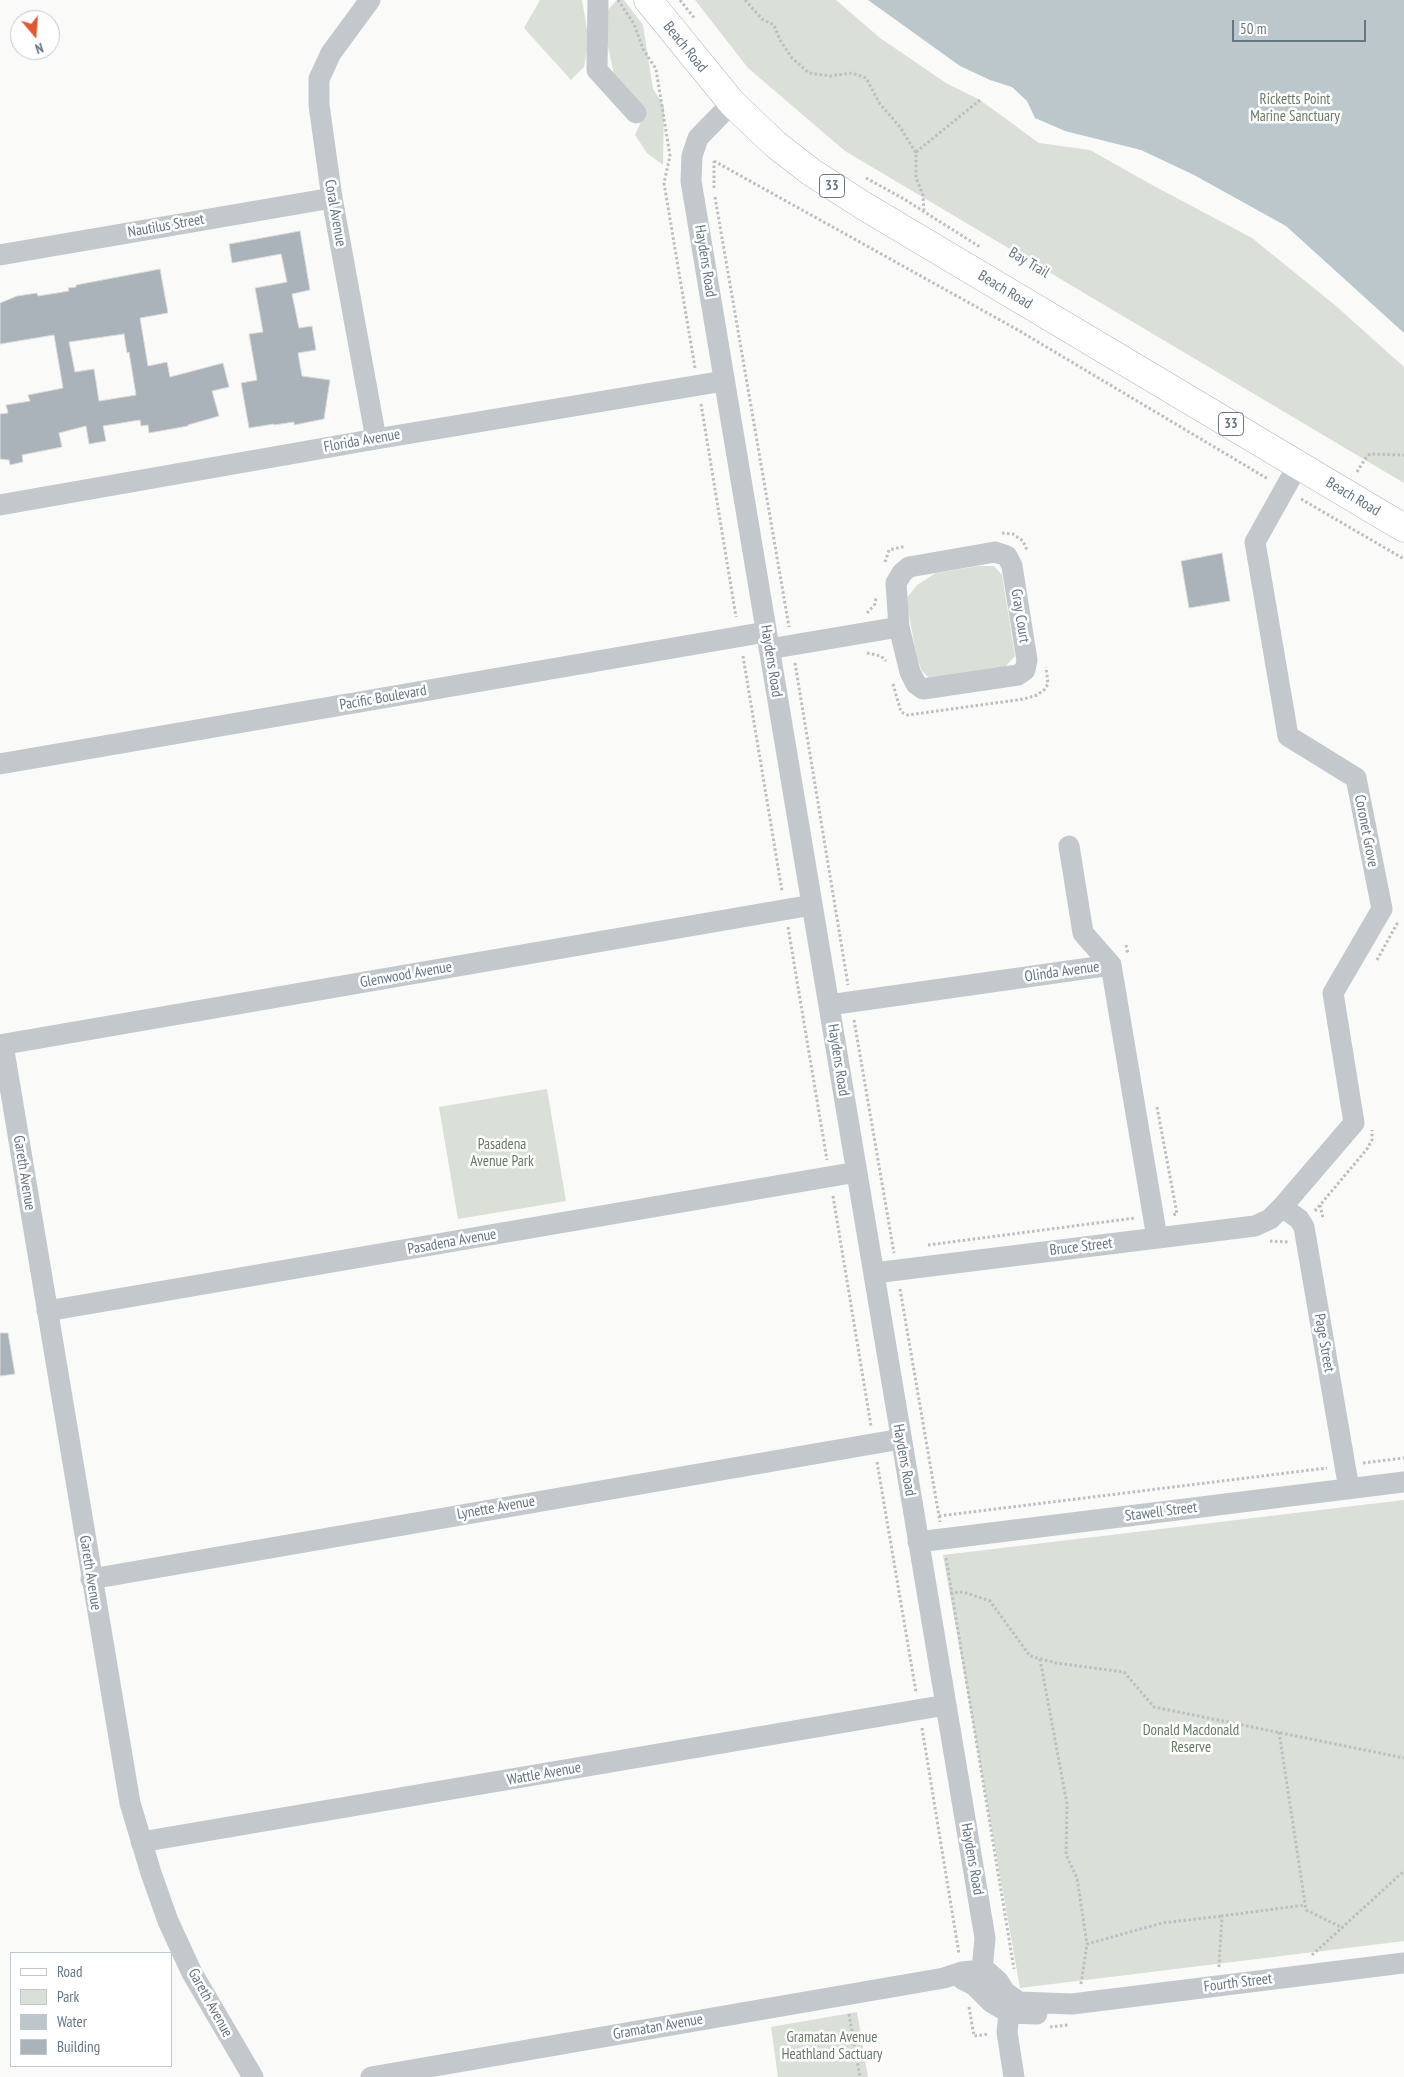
<!DOCTYPE html>
<style>
body{margin:0}
#map{position:relative;width:1404px;height:2077px;overflow:hidden;background:#fafaf8;font-family:"PT Sans Narrow",sans-serif}
canvas{display:block}
.legend{position:absolute;left:10px;top:1952px;width:162px;height:115px;box-sizing:border-box;background:#fff;border:1px solid #c1c8cd;margin:0;padding:6px 9px;list-style:none;font-size:15px;color:#657683}
.legend li{display:flex;align-items:center;gap:10px;height:25px}
.legend b{width:25px;border:1px solid #c1c8cd}
.north{position:absolute;left:10px;top:10px;width:50px;height:50px;box-sizing:border-box;background:#fff;border:1px solid #c1c8cd;border-radius:50%;rotate:162deg;font-size:14px;font-weight:700;line-height:20px;text-align:center;color:#657683}
.north::after{content:'';display:block;margin:auto;width:18px;height:22px;background:#e4572e;clip-path:polygon(50% 0,100% 100%,50% 72%,0 100%)}
.scale{position:absolute;left:1232px;top:20px;width:134px;height:22px;box-sizing:border-box;border:2px solid #657683;border-top:0;padding-left:6px;font-size:15px;line-height:18px;white-space:nowrap;color:#657683;-webkit-text-stroke:4px #fff;paint-order:stroke}
</style>
<div id="map">
<canvas width="1404" height="2077"></canvas>
<ul class="legend">
<li><b style="height:6px;background:#fff"></b>Road</li>
<li><b style="height:14px;background:#dadfd7"></b>Park</li>
<li><b style="height:14px;background:#bbc7cb"></b>Water</li>
<li><b style="height:14px;background:#aab3b9"></b>Building</li>
</ul>
<div class="north">N</div>
<div class="scale">50 m</div>
</div>
<script>
const c = document.querySelector('canvas').getContext('2d');
c.lineJoin = 'round';
function paint(path, color) { c.fillStyle = color; c.fill(path, 'evenodd'); }
const poly = rows => new Path2D(rows.map(r => 'M' + r).join(''));
function trace(path, color, width, dash) { c.strokeStyle = color; c.lineWidth = width; c.lineCap = dash ? 'butt' : 'round'; c.setLineDash(dash || []); c.stroke(path); }
function write(font, color, halo, rows, align = 'center') {
  c.font = font + ' "PT Sans Narrow",sans-serif'; c.lineWidth = 5; c.setLineDash([]); c.textBaseline = 'middle'; c.strokeStyle = halo; c.fillStyle = color; for (const [text, x, y, turn = 0] of rows) {
    c.save(); c.translate(x, y); c.rotate((+turn || 0) * Math.PI / 180); c.textAlign = isNaN(turn) ? turn : align; if (halo) c.strokeText(text, 0, 0); c.fillText(text, 0, 0); c.restore();
  }
}
paint(poly([
 [540,0,582,0,589,41,584,67,571,80,524,28],
 [617,0,624,0,643,25,653,89,664,106,663,165,647,153,635,135,645,113,615,79,605,33,603,15],
 [695,0,836,0,880,38,946,83,980,100,1039,143,1090,150,1154,186,1252,238,1336,306,1404,367,1404,483,845,151,748,68],
 [978,566,994,566,1002,575,1015,656,1005,667,930,679,922,671,917,658,906,599,917,585,936,573],
 [547,1089,566,1201,458,1219,439,1107],
 [1404,1500,1404,1941,1020,1988,943,1555],
 [857,2012,868,2077,778,2077,771,2027]
]), '#dadfd7');
paint(poly([
 [868,0,1404,0,1404,333,1286,226,1194,175,1141,150,1065,131,1035,118,1027,101,1012,87,990,80,960,66]
]), '#bbc7cb');
const building = poly([
 [300,231,310,290,292,294,299,328,312,326,316,350,298,353,302,376,330,380,324,419,294,425,294,422,274,425,274,424,249,428,241,383,257,380,249,334,263,332,255,288,287,282,281,254,232,263,229,244,300,231],
 [160,269,168,313,140,318,148,366,167,362,170,377,223,363,229,387,212,391,219,416,188,425,188,426,149,433,148,425,141,426,140,420,103,426,106,441,89,444,86,426,59,433,62,447,22,455,23,462,10,465,9,460,0,459,0,414,8,413,6,405,30,401,28,395,63,388,54,335,0,344,0,303,17,296,37,293,38,296,69,291,68,288,76,287,76,285,160,269],
 [124,334,127,353,129,352,136,395,99,401,94,369,75,372,69,342,124,334],
 [1222,553,1230,601,1189,608,1181,561,1222,553],
 [0,1333,8,1333,15,1374,0,1376,0,1333]
]);
paint(building, '#aab3b9');
trace(building, '#dcdcda', 1);
const major = poly([
 [648,0,732,103,775,144,811,172,864,206,1404,528]
]);
trace(major, '#b5babe', 29);
trace(poly([
 [618,0,634,24,643,49,656,69,670,156,664,183,695,368],
 [680,0,695,19],
 [745,0,762,19,774,25,780,40,792,58,809,73,830,76,852,73,866,78,880,104,900,127,916,153,916,178,923,195,924,212],
 [916,152,980,100],
 [714,161,1018,330,1268,479],
 [866,178,904,199,980,247],
 [714,188,714,161],
 [715,197,789,627],
 [701,404,736,617],
 [1357,472,1367,456,1370,454,1404,455],
 [1301,499,1404,559],
 [1002,533,1013,534,1023,541,1027,550],
 [885,562,889,550,906,546],
 [867,613,875,604,876,598],
 [867,653,881,656,886,661],
 [743,656,782,891],
 [795,663,848,985],
 [893,684,901,712,908,715,1024,699,1037,695,1044,690,1048,684,1046,667],
 [788,927,827,1160],
 [1126,945,1128,954],
 [1377,960,1398,922],
 [854,1020,894,1253],
 [1157,1107,1177,1214,1171,1215],
 [833,1196,871,1426],
 [1320,1205,1323,1218],
 [1315,1211,1367,1149,1372,1140,1372,1130],
 [1270,1241,1288,1242],
 [928,1245,1135,1218],
 [900,1289,940,1522],
 [877,1462,916,1692],
 [1363,1463,1404,1458],
 [939,1516,1327,1468],
 [946,1558,1014,1969],
 [950,1593,963,1592,990,1601,1030,1656,1056,1663,1124,1672,1154,1707,1404,1758],
 [1040,1659,1067,1804,1066,1855,1077,1878,1087,1944],
 [922,1728,959,1954],
 [1279,1732,1306,1910,1343,1928],
 [1312,1955,1404,1871],
 [1219,1967,1222,1916,1305,1905],
 [1081,1984,1087,1944,1162,1923,1222,1916],
 [969,2007,974,2036,989,2034],
 [849,2014,860,2077],
 [1050,2027,1068,2025]
]), '#bbbfc2', 3, [2.5, 2.5]);
trace(poly([
 [370,0,331,53,319,79,319,105,332,198,376,439],
 [598,0,597,70,636,113],
 [732,103,698,138,692,156,691,181,985,1938,982,1970,974,1985],
 [0,255,332,198],
 [0,505,376,439,724,381],
 [995,552,1007,556,1012,566,1027,660,1025,670,1018,675,923,689,916,684,910,672,899,627,896,583,902,573,909,567,995,552],
 [769,649,899,627],
 [0,764,766,632],
 [1069,846,1083,933,1111,965],
 [1111,965,1157,1238],
 [829,1005,1111,965],
 [0,1045,812,905],
 [3,1045,130,1803,151,1873,168,1921,192,1973,253,2077],
 [1282,1207,1299,1219,1304,1227,1349,1489],
 [874,1273,1255,1226,1270,1219,1282,1207,1354,1123,1333,993,1382,909,1356,778,1288,736,1255,542,1298,465],
 [47,1311,857,1172],
 [918,1542,1404,1482],
 [91,1579,901,1439],
 [141,1842,946,1705],
 [962,1979,974,1985,991,2002,1009,2013,1037,2014],
 [371,2077,944,1978,962,1972,982,1970,989,1973,998,1981,1005,1992,1019,2002,1072,2004,1404,1963],
 [1014,2077,1007,2032,1009,2013,1014,2002]
]), '#c3c8cc', 21);
trace(major, '#fff', 28);
for (const [x, y, w] of [
 [832,186,25],
 [1231,424,25]
]) { const box = new Path2D(); box.roundRect(x - w / 2, y - 11.5, w, 23, 4); c.fillStyle = '#fff'; c.fill(box); trace(box, '#657683', 1); }
write('bold 14px', '#657683', null, [
 ["33",832,186],
 ["33",1231,424]
]);
write('15px', '#657683', '#fff', [
 ["Beach Road",685,47,51],
 ["Coral Avenue",335,213,80],
 ["Nautilus Street",166,226,-10],
 ["Haydens Road",705,261,81],
 ["Bay Trail",1029,263,31],
 ["Beach Road",1005,290,31],
 ["Florida Avenue",362,441,-10],
 ["Beach Road",1353,497,31],
 ["Gray Court",1020,616,81],
 ["Haydens Road",771,661,81],
 ["Pacific Boulevard",383,698,-10],
 ["Coronet Grove",1366,831,79],
 ["Olinda Avenue",1062,972,-8],
 ["Glenwood Avenue",406,975,-10],
 ["Haydens Road",838,1060,81],
 ["Gareth Avenue",24,1173,81],
 ["Pasadena Avenue",452,1242,-10],
 ["Bruce Street",1081,1247,-7],
 ["Page Street",1324,1343,80],
 ["Haydens Road",904,1460,80],
 ["Lynette Avenue",496,1508,-10],
 ["Stawell Street",1161,1512,-7],
 ["Gareth Avenue",90,1573,81],
 ["Wattle Avenue",544,1774,-10],
 ["Haydens Road",972,1859,80],
 ["Fourth Street",1238,1983,-7],
 ["Gareth Avenue",210,2003,61],
 ["Gramatan Avenue",658,2027,-10]
]);
write('15px', '#687a64', '#fff', [
 ["Ricketts Point",1295,100],
 ["Marine Sanctuary",1295,117],
 ["Pasadena",502,1145],
 ["Avenue Park",502,1162],
 ["Donald Macdonald",1191,1731],
 ["Reserve",1191,1748],
 ["Gramatan Avenue",832,2038],
 ["Heathland Sactuary",832,2055]
]);
</script>
